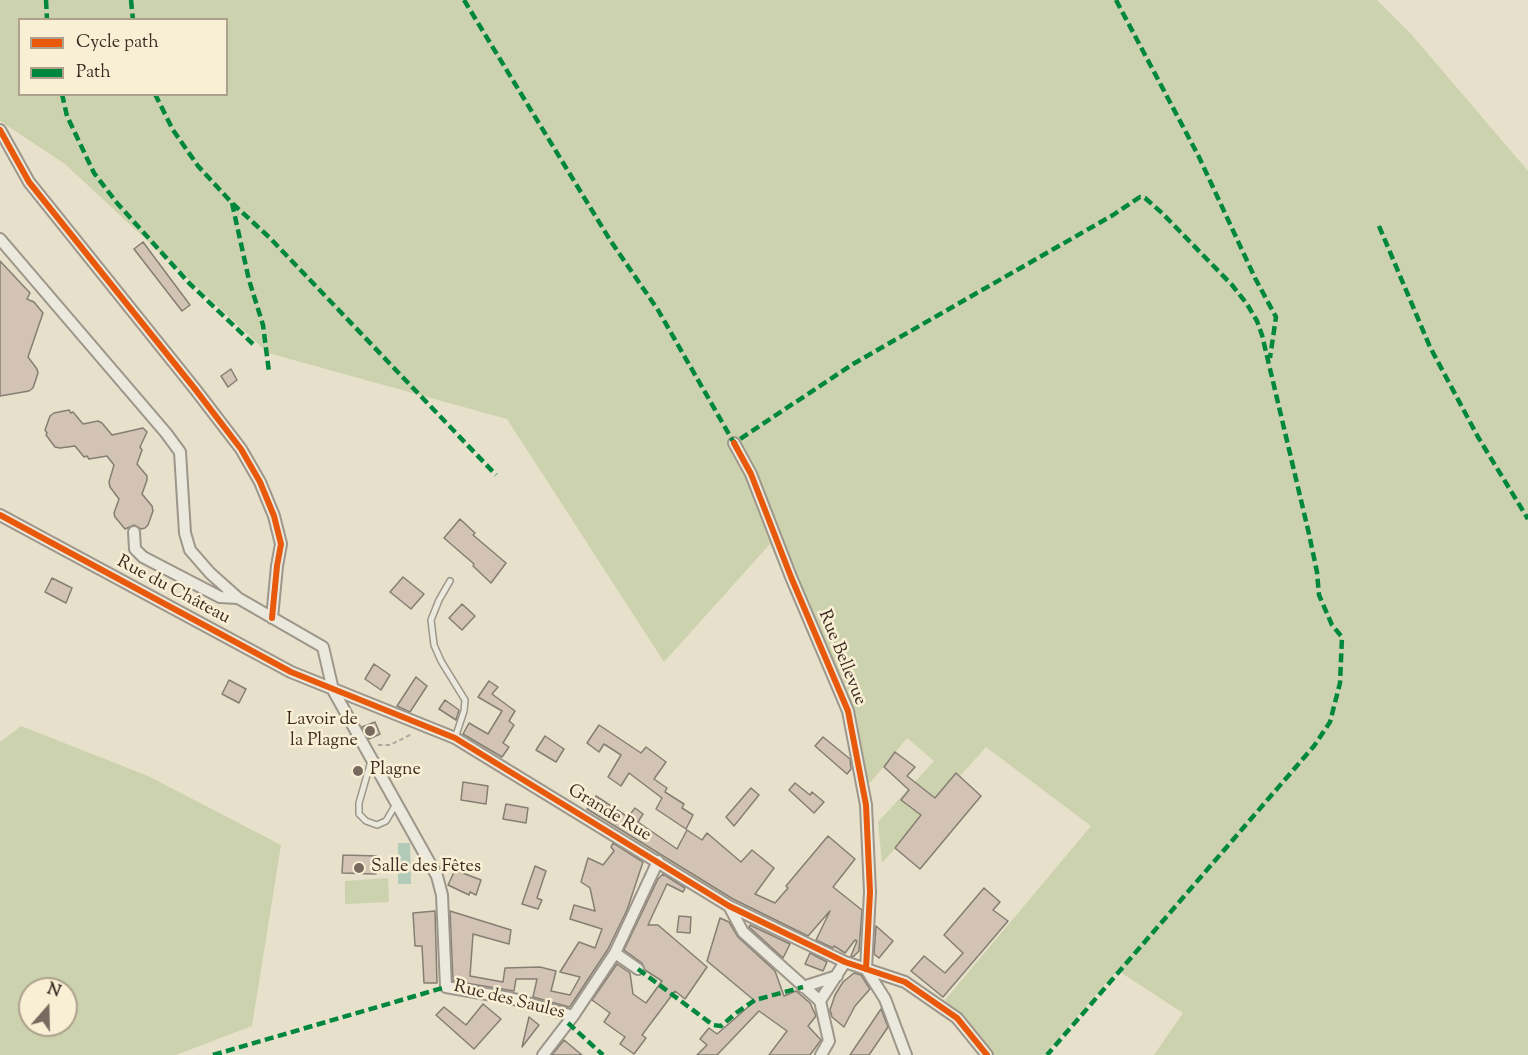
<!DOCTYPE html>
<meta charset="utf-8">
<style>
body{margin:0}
#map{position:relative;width:1528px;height:1055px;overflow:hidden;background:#e7e0ca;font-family:"Sorts Mill Goudy",serif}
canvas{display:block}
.legend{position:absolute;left:18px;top:18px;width:210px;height:78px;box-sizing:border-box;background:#f8efd4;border:2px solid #ada18e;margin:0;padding:8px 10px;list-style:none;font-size:18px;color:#3d2b24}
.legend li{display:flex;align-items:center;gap:12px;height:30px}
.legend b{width:30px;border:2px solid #ada18e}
.north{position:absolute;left:18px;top:977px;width:60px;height:60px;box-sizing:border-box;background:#f8efd4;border:2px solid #ada18e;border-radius:50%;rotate:20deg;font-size:16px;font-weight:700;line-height:24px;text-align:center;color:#3d2b24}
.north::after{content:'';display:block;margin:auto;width:21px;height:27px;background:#786a5e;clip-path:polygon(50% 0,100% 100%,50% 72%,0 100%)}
</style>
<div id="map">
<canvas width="1528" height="1055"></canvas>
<ul class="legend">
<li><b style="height:8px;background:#e8590c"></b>Cycle path</li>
<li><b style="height:8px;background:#00873e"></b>Path</li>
</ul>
<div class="north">N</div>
</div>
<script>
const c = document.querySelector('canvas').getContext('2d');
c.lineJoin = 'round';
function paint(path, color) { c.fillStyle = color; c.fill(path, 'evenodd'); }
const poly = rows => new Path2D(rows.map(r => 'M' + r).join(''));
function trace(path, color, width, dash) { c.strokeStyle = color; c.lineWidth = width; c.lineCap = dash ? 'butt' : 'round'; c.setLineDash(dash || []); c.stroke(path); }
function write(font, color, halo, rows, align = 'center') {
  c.font = font + ' "Sorts Mill Goudy",serif'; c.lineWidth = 5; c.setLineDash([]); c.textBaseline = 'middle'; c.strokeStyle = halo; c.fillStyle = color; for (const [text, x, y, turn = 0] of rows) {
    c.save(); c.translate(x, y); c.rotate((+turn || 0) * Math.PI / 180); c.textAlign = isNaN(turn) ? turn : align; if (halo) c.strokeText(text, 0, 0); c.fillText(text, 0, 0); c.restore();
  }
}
paint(poly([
 [0,0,1377,0,1411,34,1528,171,1528,1055,1154,1055,1183,1013,1117,970,1044,1055,995,1055,945,1000,1091,826,986,747,882,863,878,822,934,761,907,738,871,782,858,781,845,721,830,678,770,544,664,662,507,419,268,353,65,164,0,121],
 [20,20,226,20,226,94,20,94],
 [21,726,148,776,281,845,252,1026,176,1055,0,1055,0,742],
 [30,989,66,989,66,1025,30,1025],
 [388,878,389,902,345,904,345,881]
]), '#ccd2ad');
paint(poly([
 [398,843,410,843,411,884,398,884]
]), '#b2cab8');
const building = poly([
 [143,242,190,305,182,311,134,249,143,242],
 [0,261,30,293,27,299,34,302,43,313,28,357,37,369,38,373,33,388,29,391,0,396,0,261],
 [231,369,237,380,228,387,221,376,231,369],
 [69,410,71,413,73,412,83,424,98,421,102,423,112,435,143,428,147,432,140,447,142,450,137,464,147,476,147,480,142,494,152,506,153,511,148,525,145,528,141,529,134,525,125,529,115,517,114,513,119,499,110,487,109,482,114,465,107,456,89,459,87,456,84,457,75,446,60,448,55,447,46,435,47,433,45,430,50,416,54,413,69,410],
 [460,519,475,533,473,535,506,563,491,583,473,566,474,564,444,538,460,519],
 [403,577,424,594,411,609,390,592,403,577],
 [52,578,72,588,66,603,45,592,52,578],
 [462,604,475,616,462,630,449,618,462,604],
 [374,664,390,675,381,690,365,679,374,664],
 [416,677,427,686,410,712,397,706,416,677],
 [229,680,246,689,239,703,222,694,229,680],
 [489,681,498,687,492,694,515,711,509,721,514,725,503,743,509,747,502,757,463,734,469,723,488,734,502,711,478,697,489,681],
 [445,700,459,710,456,720,439,709,445,700],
 [375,722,380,734,369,739,362,727,375,722],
 [599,725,641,753,646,747,666,762,654,779,667,788,665,792,684,804,682,808,693,815,686,829,656,809,662,798,629,773,621,786,608,777,621,755,604,744,599,752,587,743,599,725],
 [545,736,564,749,556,762,536,750,545,736],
 [823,737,850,759,851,769,847,774,815,746,823,737],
 [895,752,915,767,907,776,935,798,956,773,981,796,920,869,895,848,921,815,901,800,909,790,884,767,895,752],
 [463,782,488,786,486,804,461,800,463,782],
 [795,783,810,795,812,792,824,802,814,813,789,790,795,783],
 [751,788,759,795,734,826,726,817,751,788],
 [596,796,628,817,635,808,643,814,638,822,677,849,687,830,702,840,707,833,741,862,752,850,774,868,755,894,775,903,788,888,786,886,828,836,855,859,833,887,862,910,859,951,853,957,851,956,857,941,855,940,845,953,834,946,833,948,816,940,830,911,808,936,733,899,587,809,596,796],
 [506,804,528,808,526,823,503,819,506,804],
 [613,843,643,862,627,910,608,949,571,1005,569,1007,533,997,537,979,516,979,514,991,453,981,450,911,511,930,509,944,473,934,470,976,503,982,505,968,540,967,556,971,551,991,570,995,580,977,560,972,579,942,595,948,602,929,570,919,574,905,595,911,590,888,581,882,588,858,603,865,614,851,611,847,613,843],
 [343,855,377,856,376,874,342,873,343,855],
 [535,866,546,871,537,898,542,900,538,909,522,904,535,866],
 [455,870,481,880,476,895,470,892,469,895,448,885,455,870],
 [663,874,685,888,683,892,667,884,648,925,658,925,707,967,685,999,675,991,642,1035,646,1038,634,1054,620,1044,625,1037,604,1022,610,1013,592,1000,617,964,630,973,633,994,646,1003,662,981,645,970,642,963,624,950,658,879,663,874],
 [984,888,1000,902,993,910,1008,921,943,997,911,971,924,956,945,973,963,953,944,935,984,888],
 [435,911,437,983,424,983,422,946,415,946,413,913,435,911],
 [679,916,691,917,690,933,677,932,679,916],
 [720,918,729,922,738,937,775,971,784,996,796,991,810,1003,816,1016,808,1026,821,1040,810,1055,769,1055,787,1031,759,1011,717,1055,697,1055,707,1045,700,1039,709,1028,717,1034,755,1001,707,961,720,918],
 [750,925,790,944,783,958,749,927,750,925],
 [876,926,893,941,879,958,874,954,876,926],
 [810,953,827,962,823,971,805,964,810,953],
 [854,973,861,975,870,989,855,1006,844,1027,832,1017,830,1010,835,995,843,982,854,973],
 [483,1004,501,1019,474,1049,436,1015,444,1007,466,1025,483,1004],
 [881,1009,888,1027,869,1055,850,1055,881,1009],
 [529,1017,539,1025,522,1047,529,1017],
 [564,1040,582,1055,552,1055,564,1040]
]);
paint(building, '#d3c3b4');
trace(building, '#857f73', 1.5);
const lane = poly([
 [450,581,439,600,431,620,434,645,441,661,465,700,464,711,455,738],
 [371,761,359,803,359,814,366,821,377,825,386,821,396,804]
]);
const street = poly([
 [0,130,29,182,195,389,241,449,260,482,274,516,281,544,277,566,272,618],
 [0,239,166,433,180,452,185,533,190,550,210,573,238,598,323,647,333,690,437,876,442,895,446,987,510,998,573,1016],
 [734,443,751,474,791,577,848,711,866,805,870,892,866,969],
 [0,515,291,672,455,738,729,906,845,962,905,982,957,1018,987,1055],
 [134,532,135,549,143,557,220,597,238,598],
 [729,906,743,932,820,1001],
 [615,953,638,969],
 [866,969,885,999,906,1055],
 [803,987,837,976],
 [543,1055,573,1016,615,953,658,861],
 [821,1055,829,1041,820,1001,845,962]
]);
trace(lane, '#9d968a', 8);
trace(street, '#9d968a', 14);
trace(poly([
 [378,745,390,745,412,734]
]), '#ada9a0', 2, [4.5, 3]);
trace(lane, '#ebe8dd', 5);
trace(street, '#ebe8dd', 10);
trace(poly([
 [46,0,47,20],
 [131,0,133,20],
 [464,0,610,240,658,310,734,443,853,364,1113,215,1140,197,1145,198,1162,213,1232,285,1247,304,1257,321,1262,335,1309,534,1317,572,1319,595,1332,625,1342,637,1340,683,1330,722,1314,746,1047,1055],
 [1116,0,1199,157,1255,278,1276,317,1270,358],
 [62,94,67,116,94,173,117,203,189,283,253,344],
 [155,94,173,130,198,166,232,203,270,238,496,475],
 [232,203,249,280,263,325,269,372],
 [1379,226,1430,347,1478,437,1528,519],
 [638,969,713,1025,721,1026,736,1013,755,1000,803,987],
 [568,1023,603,1055],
 [213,1055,446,987]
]), '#00873e', 4.5, [9, 4.5]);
trace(poly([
 [0,130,29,182,195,389,241,449,260,482,274,516,281,544,277,566,272,618],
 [734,443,751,474,791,577,848,711,866,805,870,892,866,969],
 [0,515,291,672,455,738,729,906,845,962,905,982,957,1018,987,1055]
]), '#e8590c', 6);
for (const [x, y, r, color] of [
 [370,731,6,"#786a5e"],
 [358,771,6,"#786a5e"],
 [359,868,6,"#786a5e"]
]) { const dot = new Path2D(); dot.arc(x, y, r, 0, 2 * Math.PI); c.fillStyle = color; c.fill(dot); trace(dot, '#f8efd4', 2); }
write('18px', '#3d2b24', '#f8efd4', [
 ["Rue du Château",173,591,28],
 ["Rue Bellevue",841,658,68],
 ["Grande Rue",609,814,31],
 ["Rue des Saules",509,1001,14]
]);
write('18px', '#3d2b24', '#f8efd4', [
 ["Lavoir de",358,721,"right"],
 ["la Plagne",358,742,"right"],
 ["Plagne",370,771],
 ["Salle des Fêtes",371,868]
], 'left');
</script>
